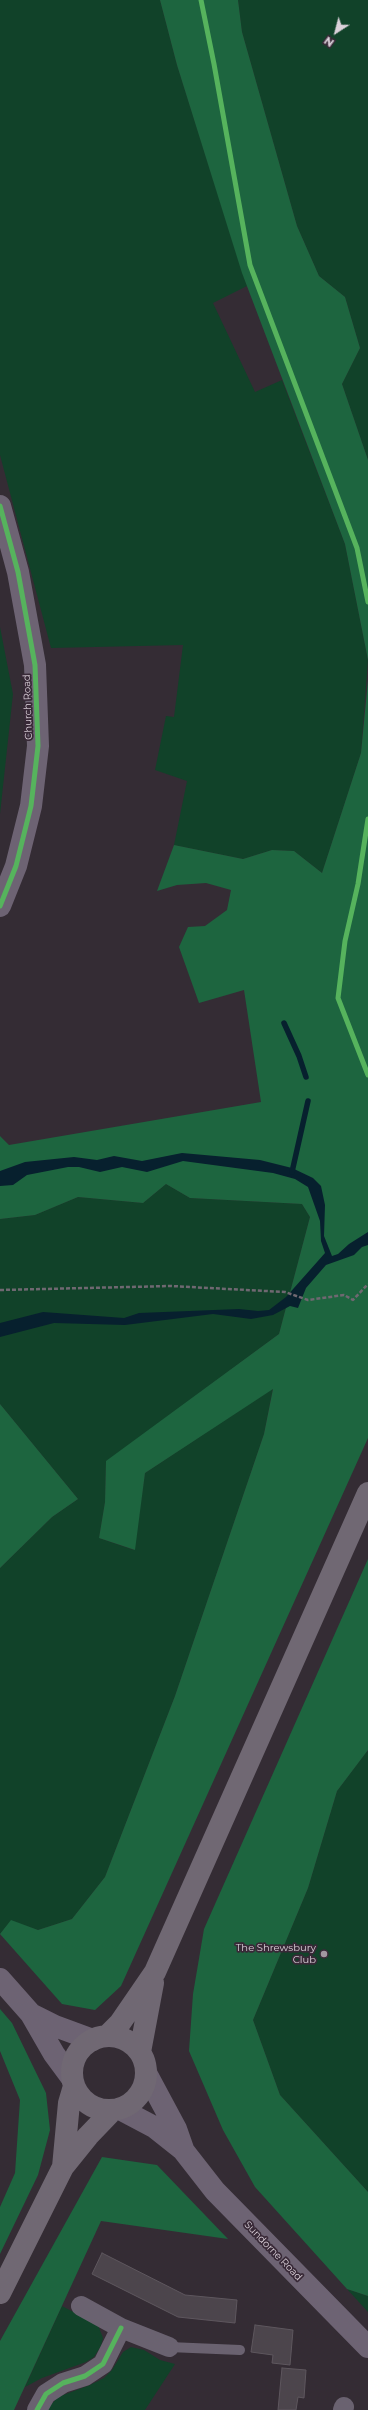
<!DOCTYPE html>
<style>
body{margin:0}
#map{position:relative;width:368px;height:2410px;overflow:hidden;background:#342c34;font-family:Montserrat,sans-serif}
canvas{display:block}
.north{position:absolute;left:316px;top:12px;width:40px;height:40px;-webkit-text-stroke:3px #382937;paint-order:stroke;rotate:216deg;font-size:11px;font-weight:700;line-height:16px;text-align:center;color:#dbd1da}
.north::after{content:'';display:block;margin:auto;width:14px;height:18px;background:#dbd1da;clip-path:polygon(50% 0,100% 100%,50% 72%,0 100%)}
</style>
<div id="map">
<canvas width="368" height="2410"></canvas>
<div class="north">N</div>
</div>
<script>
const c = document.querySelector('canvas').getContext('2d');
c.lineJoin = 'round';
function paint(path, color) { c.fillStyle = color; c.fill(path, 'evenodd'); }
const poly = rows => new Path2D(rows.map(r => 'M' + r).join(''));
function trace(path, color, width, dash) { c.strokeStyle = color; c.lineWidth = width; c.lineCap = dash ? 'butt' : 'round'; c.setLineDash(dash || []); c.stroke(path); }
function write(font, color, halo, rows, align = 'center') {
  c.font = font + ' Montserrat,sans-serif'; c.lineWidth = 3.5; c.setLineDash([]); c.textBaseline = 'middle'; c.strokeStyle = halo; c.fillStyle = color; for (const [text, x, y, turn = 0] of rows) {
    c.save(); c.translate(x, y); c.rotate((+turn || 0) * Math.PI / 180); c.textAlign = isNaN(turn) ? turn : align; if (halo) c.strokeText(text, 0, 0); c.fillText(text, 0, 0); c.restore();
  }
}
paint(poly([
 [0,0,160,0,177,65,247,286,213,303,255,392,282,380,345,544,368,660,361,753,322,873,294,851,272,850,243,859,174,845,187,781,155,770,166,716,174,717,183,645,51,648,0,455],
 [238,0,368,0,368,460,342,384,360,348,345,297,319,276,297,226,242,32],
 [0,627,13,694,0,814],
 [166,1184,190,1198,302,1204,310,1217,279,1334,106,1462,105,1502,99,1538,134,1550,145,1473,273,1388,264,1434,175,1696,105,1877,72,1919,38,1930,11,1921,0,1934,0,1568,52,1517,78,1499,0,1404,0,1219,35,1215,78,1197,143,1203],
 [367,1751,368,1752,368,2192,280,2095,253,2020,308,1888,337,1791],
 [347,2289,368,2296,368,2312],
 [62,2306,98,2325,103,2338,101,2346,94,2357,86,2362,42,2378,25,2387],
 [131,2347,144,2350,160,2360,175,2364,145,2410,46,2410,58,2397,90,2385,104,2378,112,2370,123,2352]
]), '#114229');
paint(poly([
 [160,0,238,0,242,32,297,226,319,276,345,297,360,348,342,384,368,460,368,660,345,544,242,273,177,65],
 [368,680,368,1438,121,1986,95,2010,62,2004,0,1934,11,1920,38,1930,72,1919,105,1877,175,1696,264,1434,273,1389,145,1473,135,1550,99,1538,105,1502,106,1461,279,1334,310,1217,302,1204,190,1198,166,1184,143,1203,78,1197,35,1215,0,1219,0,1136,9,1145,261,1102,244,990,199,1003,179,947,188,927,205,926,227,910,231,890,206,883,177,885,157,891,174,845,243,859,272,850,294,851,322,873,361,753],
 [0,1404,78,1499,52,1517,0,1568],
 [368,1559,368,1750,337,1791,308,1888,253,2020,280,2095,368,2192,368,2296,347,2289,255,2187,223,2130,189,2051,193,1994,204,1929],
 [0,2009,12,2023,46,2093,50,2130,38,2175,0,2254,0,2207,15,2173,20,2100,0,2051],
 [102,2157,157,2165,228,2239,101,2221,14,2410,0,2410,0,2341]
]), '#1d653f');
paint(poly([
 [182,1153,260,1160,292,1168,313,1178,321,1186,325,1205,324,1236,332,1256,338,1254,349,1244,368,1232,368,1245,362,1247,354,1255,326,1265,306,1288,298,1308,290,1306,273,1315,251,1319,213,1314,125,1325,54,1323,0,1337,0,1323,43,1312,124,1318,139,1313,239,1309,258,1311,269,1310,286,1297,325,1253,321,1241,320,1221,308,1187,295,1179,273,1173,183,1161,147,1172,122,1167,100,1172,79,1167,68,1167,27,1175,13,1185,0,1186,0,1171,25,1162,74,1157,97,1160,114,1156,142,1161]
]), '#07202e');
trace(poly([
 [284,1023,299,1056,306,1077],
 [292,1172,308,1101]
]), '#07202e', 5.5);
const building = poly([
 [102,2253,185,2295,237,2300,235,2323,178,2317,92,2274,102,2253],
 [255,2325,293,2330,290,2365,272,2363,273,2355,251,2352,255,2325],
 [282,2368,306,2370,304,2398,298,2397,296,2410,278,2410,282,2368]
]);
paint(building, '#4c454c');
trace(building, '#5e575e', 1);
trace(poly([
 [0,1290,171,1286,285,1292,308,1300,344,1295,353,1300,368,1284]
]), '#6f6871', 2.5, [4, 2]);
trace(poly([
 [169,2347,240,2350]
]), '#6a6270', 10);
trace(poly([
 [81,2306,121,2328,169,2347],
 [37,2410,46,2394,63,2383,85,2376,103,2364,121,2328],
 [343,2410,344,2407]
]), '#6a6270', 20);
trace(poly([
 [0,506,18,572,35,665,38,746,31,806,16,866,0,906],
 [0,1979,31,2014,54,2054,71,2077],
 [31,2014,55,2026,93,2040],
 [146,2073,176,2129,183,2149],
 [120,2109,154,2127,183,2150,215,2191,368,2347]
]), '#6d6373', 22);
trace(poly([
 '72 2073a37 37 0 1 1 74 0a37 37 0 1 1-74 0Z',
 [107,2036,120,2023,155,1972,368,1493],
 [140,2052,153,1983],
 [63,2167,69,2103,74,2086],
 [0,2293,63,2167,88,2136,112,2111]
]), '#706873', 22);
trace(poly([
 [201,0,214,64,250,265,357,548,368,602],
 [0,506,18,572,35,665,38,746,31,806,16,866,0,906],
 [368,819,358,884,345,941,338,998,368,1075],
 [37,2410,46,2394,63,2383,85,2376,103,2364,121,2328]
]), '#56b35d', 5);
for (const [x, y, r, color] of [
 [324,1954,4,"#a197a0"]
]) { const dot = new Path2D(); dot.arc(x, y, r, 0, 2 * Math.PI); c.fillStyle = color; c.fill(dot); trace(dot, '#382937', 1.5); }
write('10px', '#dbd1da', '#382937', [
 ["Church Road",28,707,-92],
 ["Sundorne Road",273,2251,46]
]);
write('10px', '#dbd1da', '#382937', [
 ["The Shrewsbury",316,1948],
 ["Club",316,1960]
], 'right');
</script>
